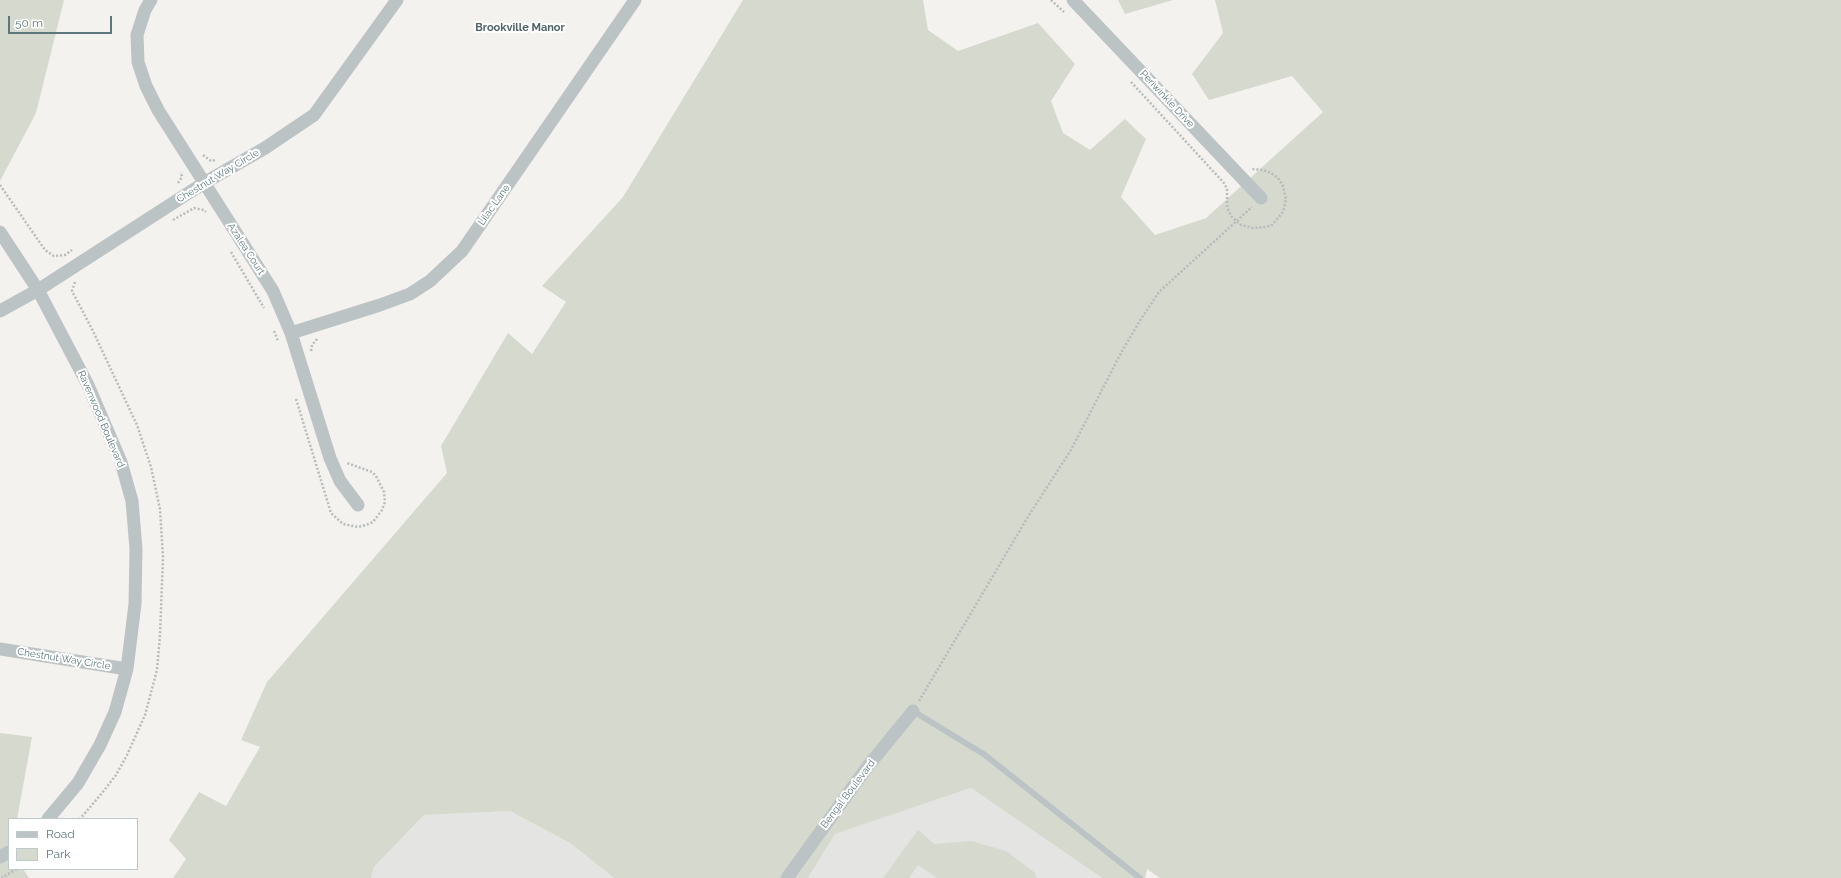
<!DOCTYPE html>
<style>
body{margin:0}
#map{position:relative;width:1841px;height:878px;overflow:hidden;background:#f4f2ef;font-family:Raleway,sans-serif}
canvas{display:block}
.legend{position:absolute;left:8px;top:818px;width:130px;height:52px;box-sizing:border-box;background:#fff;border:1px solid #bec9cb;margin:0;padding:5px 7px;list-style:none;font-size:12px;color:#5d787c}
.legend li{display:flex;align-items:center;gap:8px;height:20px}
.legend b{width:20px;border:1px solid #bec9cb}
.scale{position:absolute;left:8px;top:16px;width:104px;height:18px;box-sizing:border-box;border:2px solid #5d787c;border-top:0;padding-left:5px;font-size:12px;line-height:14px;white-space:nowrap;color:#5d787c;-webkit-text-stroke:3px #fff;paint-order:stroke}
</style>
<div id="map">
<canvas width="1841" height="878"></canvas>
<ul class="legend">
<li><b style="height:5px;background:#bcc3c5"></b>Road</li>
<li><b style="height:11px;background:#d5d9ce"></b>Park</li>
</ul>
<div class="scale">50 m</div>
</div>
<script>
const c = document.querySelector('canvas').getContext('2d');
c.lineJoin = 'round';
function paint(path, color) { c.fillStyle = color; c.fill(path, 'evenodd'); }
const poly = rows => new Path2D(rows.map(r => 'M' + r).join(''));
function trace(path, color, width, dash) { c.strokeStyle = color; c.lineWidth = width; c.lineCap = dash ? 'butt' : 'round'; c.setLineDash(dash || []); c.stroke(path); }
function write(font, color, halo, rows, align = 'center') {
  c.font = font + ' Raleway,sans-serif'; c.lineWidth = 4; c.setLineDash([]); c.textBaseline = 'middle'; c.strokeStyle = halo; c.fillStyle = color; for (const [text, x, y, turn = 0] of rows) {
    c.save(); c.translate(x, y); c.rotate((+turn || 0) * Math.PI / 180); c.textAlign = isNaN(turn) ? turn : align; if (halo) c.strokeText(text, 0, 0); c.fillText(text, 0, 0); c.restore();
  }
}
paint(poly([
 [971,788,1102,878,808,878,835,834],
 [510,811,570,843,614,878,371,878,374,867,424,815]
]), '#e4e4e3');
paint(poly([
 [0,0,64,0,36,113,0,181],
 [743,0,923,0,928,30,958,51,1038,23,1075,64,1051,101,1063,133,1090,150,1125,119,1146,139,1121,197,1155,235,1206,218,1323,112,1292,76,1209,100,1192,74,1223,33,1215,0,1841,0,1841,878,1160,878,1147,869,1145,878,1102,878,971,788,835,834,808,878,614,878,570,843,510,811,424,815,374,867,371,878,173,878,186,859,169,840,199,792,226,806,260,747,241,740,267,682,447,473,441,446,508,333,532,354,566,302,542,286,623,197],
 [1118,0,1173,0,1125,14],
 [0,733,32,737,17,819,9,819,9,869,23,869,29,878,1,878,0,876],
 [918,830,934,844,971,841,1006,851,1034,872,1037,878,937,878,918,865,909,878,883,878]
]), '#d5d9ce');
trace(poly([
 [1051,0,1064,12],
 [1131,82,1224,183,1227,189,1227,207,1231,216,1241,225,1253,228,1266,227,1272,225,1283,212,1286,199,1283,186,1278,178,1271,173,1263,170,1251,169],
 [203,155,211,161,216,160],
 [178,183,182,177,181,172],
 [0,185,45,250,54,256,65,255,72,250],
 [173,220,194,208,204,210,206,212],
 [231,252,264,308],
 [75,282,72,291,74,295,92,329,137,425,151,467,160,509,163,557,160,635,157,670,145,715,127,755,116,775,102,793,80,819],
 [274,331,278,341],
 [311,351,312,345,318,338],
 [296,399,331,513,343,524,358,527,366,525,373,522,382,510,385,502,384,492,376,476,372,472,347,463],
 [919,701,1029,515,1071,450,1122,351,1141,319,1159,292,1252,207],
 [1,878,17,869]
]), '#b6bbbc', 2.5, [2, 2]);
trace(poly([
 [913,711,985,755,1140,878]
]), '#bcc3c5', 6);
trace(poly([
 [151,0,145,10,137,35,138,62,146,86,158,110,273,291,291,333,330,458,340,481,358,505],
 [1073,0,1261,198],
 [0,232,38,290,88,385,121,462,132,501,136,549,135,604,127,669,115,712,100,745,78,783,48,819],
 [0,311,38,290,204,183,265,148,314,115,397,0],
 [291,333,380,305,410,294,430,281,462,251,635,0],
 [0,649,127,669],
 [0,857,9,852],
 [787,878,868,766,913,711]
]), '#bcc3c5', 13);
write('10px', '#5d787c', '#fff', [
 ["Periwinkle Drive",1167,99,47],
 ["Chestnut Way Circle",218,176,-31],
 ["Lilac Lane",494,205,-55],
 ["Azalea Court",246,249,57],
 ["Ravenwood Boulevard",101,419,67],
 ["Chestnut Way Circle",64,659,9],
 ["Bengal Boulevard",848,794,-53]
]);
write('bold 11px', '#506366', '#fff', [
 ["Brookville Manor",520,28]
]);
</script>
